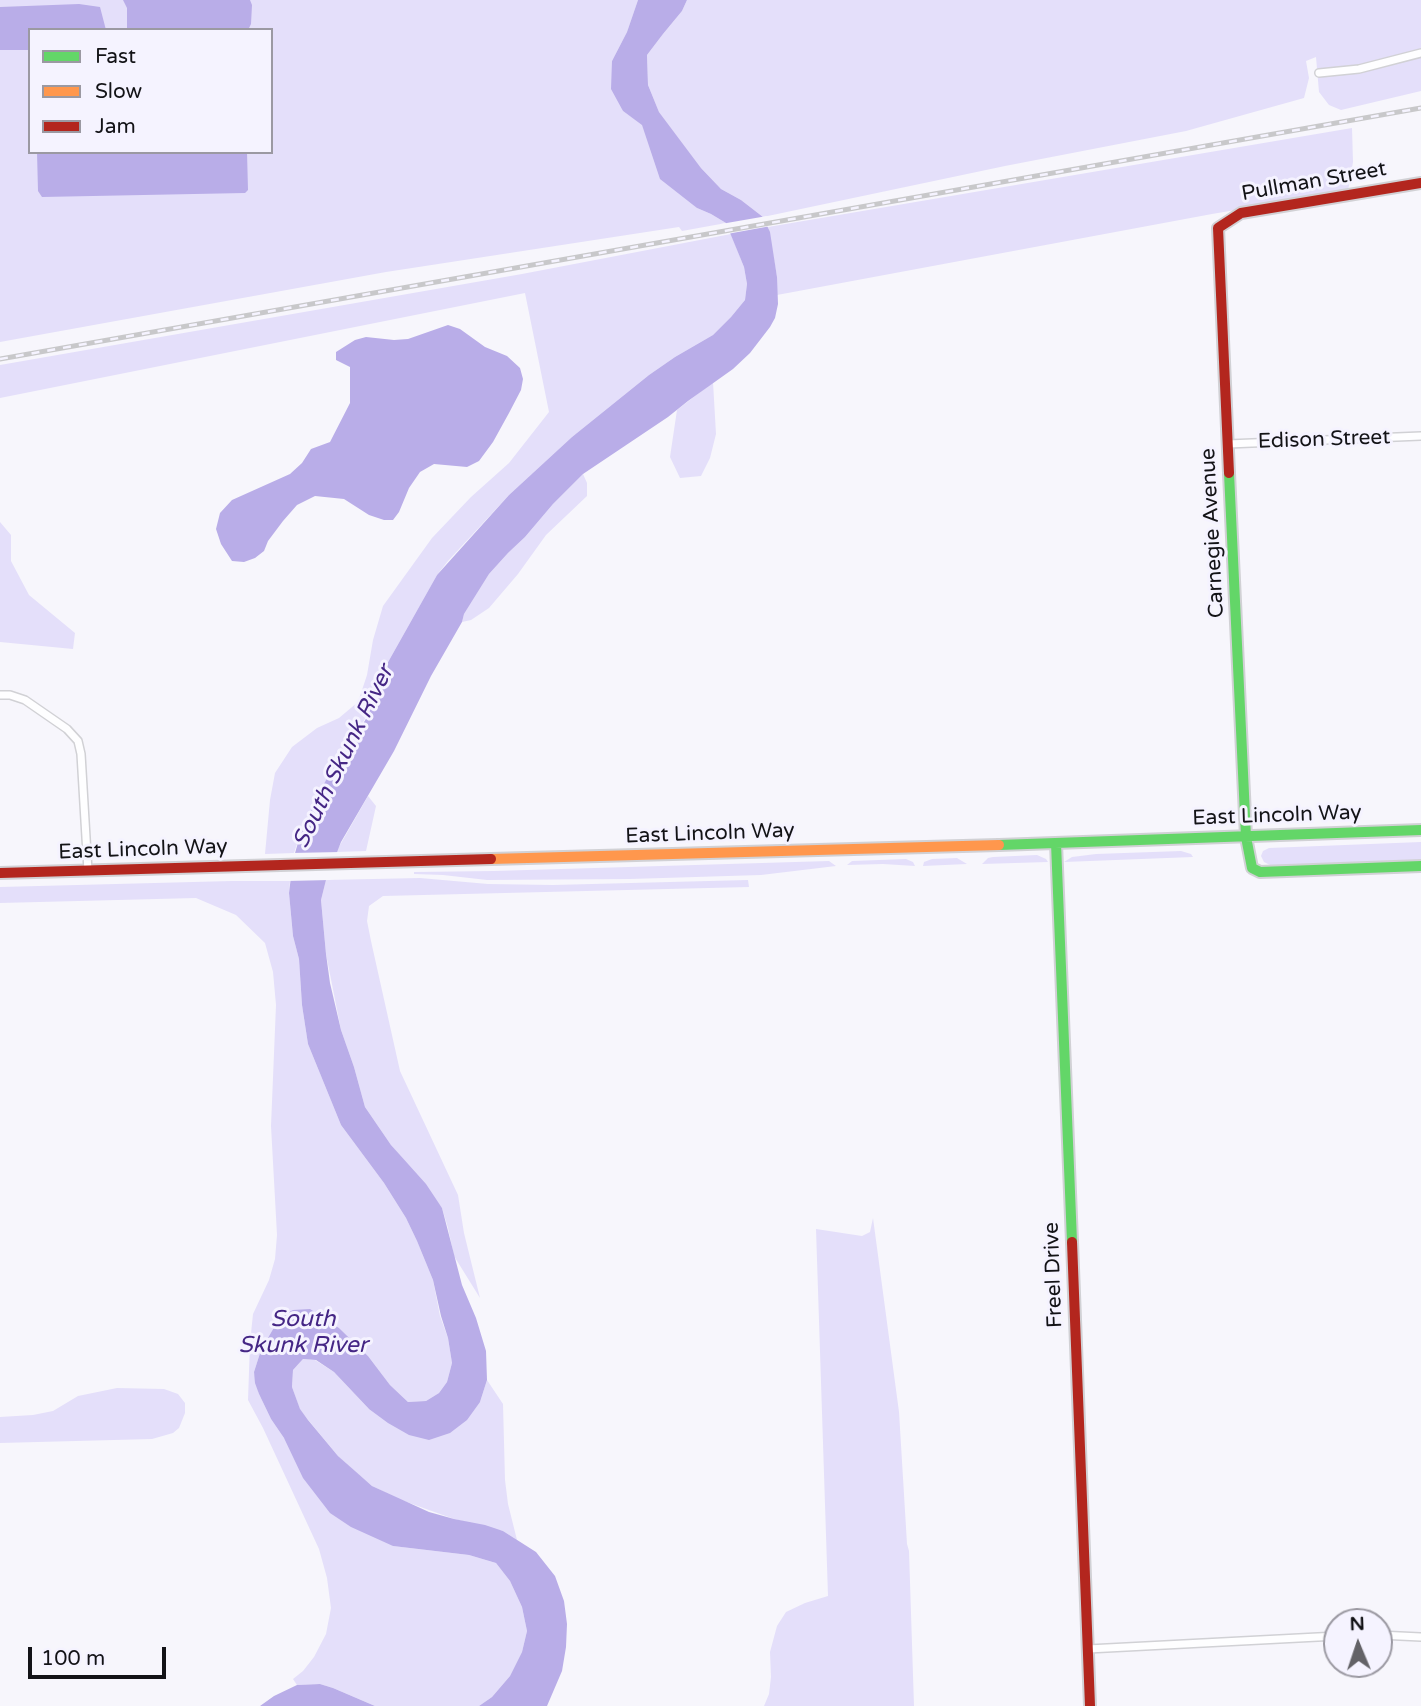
<!DOCTYPE html>
<style>
body{margin:0}
#map{position:relative;width:1421px;height:1706px;overflow:hidden;background:#f7f6fc;font-family:"Varela Round",sans-serif}
canvas{display:block}
.legend{position:absolute;left:28px;top:28px;width:245px;height:126px;box-sizing:border-box;background:#f5f3ff;border:2px solid #9b99a2;margin:0;padding:9px 12px;list-style:none;font-size:21px;color:#131317}
.legend li{display:flex;align-items:center;gap:14px;height:35px}
.legend b{width:35px;border:2px solid #9b99a2}
.north{position:absolute;left:1323px;top:1608px;width:70px;height:70px;box-sizing:border-box;background:#f5f3ff;border:2px solid #9b99a2;border-radius:50%;rotate:358deg;font-size:19px;font-weight:700;line-height:28px;text-align:center;color:#131317}
.north::after{content:'';display:block;margin:auto;width:24px;height:32px;background:#636267;clip-path:polygon(50% 0,100% 100%,50% 72%,0 100%)}
.scale{position:absolute;left:28px;top:1647px;width:138px;height:32px;box-sizing:border-box;border:4px solid #131317;border-top:0;padding-left:9px;font-size:21px;line-height:24px;white-space:nowrap;color:#131317;-webkit-text-stroke:5px #f5f3ff;paint-order:stroke}
</style>
<div id="map">
<canvas width="1421" height="1706"></canvas>
<ul class="legend">
<li><b style="height:9px;background:#63d668"></b>Fast</li>
<li><b style="height:9px;background:#ff974d"></b>Slow</li>
<li><b style="height:9px;background:#b3261e"></b>Jam</li>
</ul>
<div class="north">N</div>
<div class="scale">100 m</div>
</div>
<script>
const c = document.querySelector('canvas').getContext('2d');
c.lineJoin = 'round';
function paint(path, color) { c.fillStyle = color; c.fill(path, 'evenodd'); }
const poly = rows => new Path2D(rows.map(r => 'M' + r).join(''));
function trace(path, color, width, dash) { c.strokeStyle = color; c.lineWidth = width; c.lineCap = dash ? 'butt' : 'round'; c.setLineDash(dash || []); c.stroke(path); }
function write(font, color, halo, rows, align = 'center') {
  c.font = font + ' "Varela Round",sans-serif'; c.lineWidth = 6; c.setLineDash([]); c.textBaseline = 'middle'; c.strokeStyle = halo; c.fillStyle = color; for (const [text, x, y, turn = 0] of rows) {
    c.save(); c.translate(x, y); c.rotate((+turn || 0) * Math.PI / 180); c.textAlign = isNaN(turn) ? turn : align; if (halo) c.strokeText(text, 0, 0); c.fillText(text, 0, 0); c.restore();
  }
}
paint(poly([
 [0,0,638,0,627,32,612,61,623,111,642,124,651,149,697,208,711,214,726,223,682,231,679,227,386,272,0,342],
 [30,30,271,30,271,152,30,152],
 [687,0,1421,0,1421,91,1341,110,1329,105,1319,92,1316,57,1306,61,1309,78,1304,98,1186,131,1005,166,763,217,741,200,721,189,701,168,659,112,648,85,647,55,663,34,682,11],
 [1352,128,1353,162,1348,191,1212,214,777,295,777,277,768,227],
 [731,234,744,267,747,284,745,300,731,317,713,335,675,357,649,375,572,437,509,495,448,561,437,575,387,664,371,707,357,734,330,772,302,829,294,853,265,854,270,800,275,773,292,747,317,728,339,718,358,702,367,675,373,640,383,606,432,538,471,497,509,463,549,412,525,293,0,398,0,365,522,274],
 [713,382,716,434,710,458,701,476,680,478,670,457,677,410],
 [583,474,587,483,587,496,546,535,518,574,489,608,471,620,462,622,464,614,489,574,508,553,525,537,553,504],
 [0,522,11,535,11,561,29,595,75,633,73,649,0,642],
 [368,796,376,806,366,851,336,852],
 [1421,842,1421,860,1272,866,1264,862,1261,856,1263,851,1269,848],
 [1181,851,1191,854,1193,857,1064,862,1072,857,1096,854],
 [1037,855,1046,859,1048,862,982,864,988,858,993,857],
 [957,858,967,864,923,866,924,862,932,859],
 [906,859,913,862,915,866,883,864,847,865,852,861],
 [829,861,836,866,761,875,630,879,487,880,443,875,414,874,414,872,494,871],
 [420,878,488,884,553,885,748,880,749,887,383,896,369,906,367,921,371,941,400,1071,458,1195,464,1233,480,1298,454,1256,448,1228,442,1208,391,1145,365,1107,354,1067,341,1030,326,954,321,900,326,880],
 [232,881,290,881,289,893,293,936,299,959,302,1005,308,1044,341,1125,384,1183,406,1218,417,1241,433,1280,440,1316,448,1338,452,1363,447,1382,439,1393,426,1401,408,1402,390,1385,368,1356,339,1328,280,1317,261,1350,254,1372,259,1394,271,1419,284,1438,393,1546,469,1555,496,1563,510,1581,522,1607,527,1631,522,1652,510,1676,492,1697,479,1706,375,1706,333,1688,320,1684,297,1685,293,1679,303,1671,314,1657,326,1634,331,1608,327,1578,319,1549,263,1428,248,1400,250,1343,253,1314,269,1280,275,1259,277,1235,271,1126,276,1005,273,972,265,943,236,915,196,898,0,903,0,887],
 [873,1218,899,1412,907,1544,909,1551,914,1706,764,1706,769,1694,771,1677,770,1652,777,1626,786,1612,805,1603,828,1596,816,1229,862,1236,870,1232],
 [303,1359,315,1360,334,1372,369,1409,480,1402,487,1380,503,1404,505,1480,508,1504,517,1540,503,1531,454,1519,401,1500,372,1486,353,1470,338,1456,300,1410,292,1387,293,1370],
 [117,1388,164,1389,178,1394,185,1403,185,1413,179,1428,173,1433,152,1439,0,1443,0,1417,33,1415,53,1411,78,1396]
]), '#e4dffa');
paint(poly([
 [123,0,250,0,252,5,251,24,248,30,127,30,127,8],
 [638,0,687,0,682,11,663,34,647,55,648,85,659,112,701,168,721,189,741,200,763,217,770,232,777,277,778,304,775,318,770,327,750,353,733,369,688,401,668,417,583,474,553,504,525,537,508,553,489,574,464,614,462,622,431,676,394,751,341,842,326,880,321,900,326,954,330,983,341,1030,354,1067,365,1107,391,1145,426,1184,442,1208,462,1285,476,1318,486,1351,487,1380,480,1402,467,1420,450,1433,429,1440,409,1435,388,1423,369,1409,334,1372,316,1360,303,1359,293,1370,292,1387,300,1409,308,1420,338,1456,372,1486,429,1512,454,1519,485,1525,503,1531,536,1552,555,1576,564,1601,567,1624,566,1647,562,1671,547,1706,479,1706,492,1697,510,1676,522,1652,527,1631,522,1607,510,1581,496,1563,469,1555,393,1546,351,1527,330,1513,303,1478,284,1438,271,1419,259,1394,255,1383,254,1372,261,1350,280,1317,293,1310,310,1309,339,1328,368,1356,390,1385,408,1402,426,1401,439,1393,447,1382,452,1363,448,1338,441,1316,433,1280,417,1241,406,1218,384,1183,341,1125,308,1044,302,1005,299,959,293,936,289,893,293,860,302,829,309,814,330,772,357,734,367,717,387,664,437,575,509,495,572,437,649,375,675,357,713,335,731,317,745,300,747,284,744,267,726,223,711,214,697,208,660,179,642,125,623,111,611,89,612,61,627,32],
 [79,4,100,7,106,30,30,30,30,50,0,50,0,7],
 [37,152,247,152,248,190,245,193,42,197,38,191],
 [448,325,460,329,485,347,507,356,520,368,523,379,521,390,509,413,493,442,479,461,467,467,434,464,420,472,409,488,399,512,393,520,384,520,369,515,344,499,315,496,297,505,283,521,268,541,264,551,255,558,244,562,232,561,221,544,216,529,220,513,232,500,290,474,302,463,311,449,330,442,350,403,350,367,336,360,336,352,355,340,366,337,394,340,408,339],
 [320,1684,333,1688,375,1706,260,1706,274,1696,297,1685]
]), '#b9ade8');
paint(poly([
 [767,216,771,226,727,234,721,224],
 [340,852,330,880,287,881,291,853]
]), '#f7f6fc');
const street = poly([
 [1319,73,1359,69,1421,53],
 [1228,444,1421,436],
 [0,695,10,695,25,700,67,729,78,741,81,754,88,871],
 [1379,1635,1421,1637],
 [1088,1649,1337,1636]
]);
const fast = poly([
 [1229,473,1246,837,1252,868,1260,872,1421,866],
 [1056,843,1072,1242],
 [999,845,1421,830]
]);
const slow = poly([
 [491,859,999,845]
]);
const jam = poly([
 [1229,473,1218,228,1241,213,1421,183],
 [0,873,491,859],
 [1072,1242,1090,1706]
]);
trace(street, '#d1d1d5', 10);
trace(fast, '#d1d1d5', 14);
trace(slow, '#d1d1d5', 14);
trace(jam, '#d1d1d5', 14);
trace(street, '#fefeff', 7);
trace(fast, '#63d668', 10);
trace(slow, '#ff974d', 10);
trace(jam, '#b3261e', 10);
const rail = poly([
 [0,359,1421,108]
]);
trace(rail, '#c8c8ca', 5);
trace(rail, '#f5f3ff', 2.5, [8]);
write('21px', '#131317', '#f5f3ff', [
 ["Pullman Street",1314,182,-10],
 ["Edison Street",1324,440,-2],
 ["Carnegie Avenue",1213,533,-93],
 ["East Lincoln Way",1277,816,-2],
 ["East Lincoln Way",710,834,-2],
 ["East Lincoln Way",143,850,-2],
 ["Freel Drive",1054,1275,-92]
]);
write('italic 23px', '#452685', '#f5f3ff', [
 ["South Skunk River",344,757,-64],
 ["South",303,1320],
 ["Skunk River",303,1346]
]);
</script>
